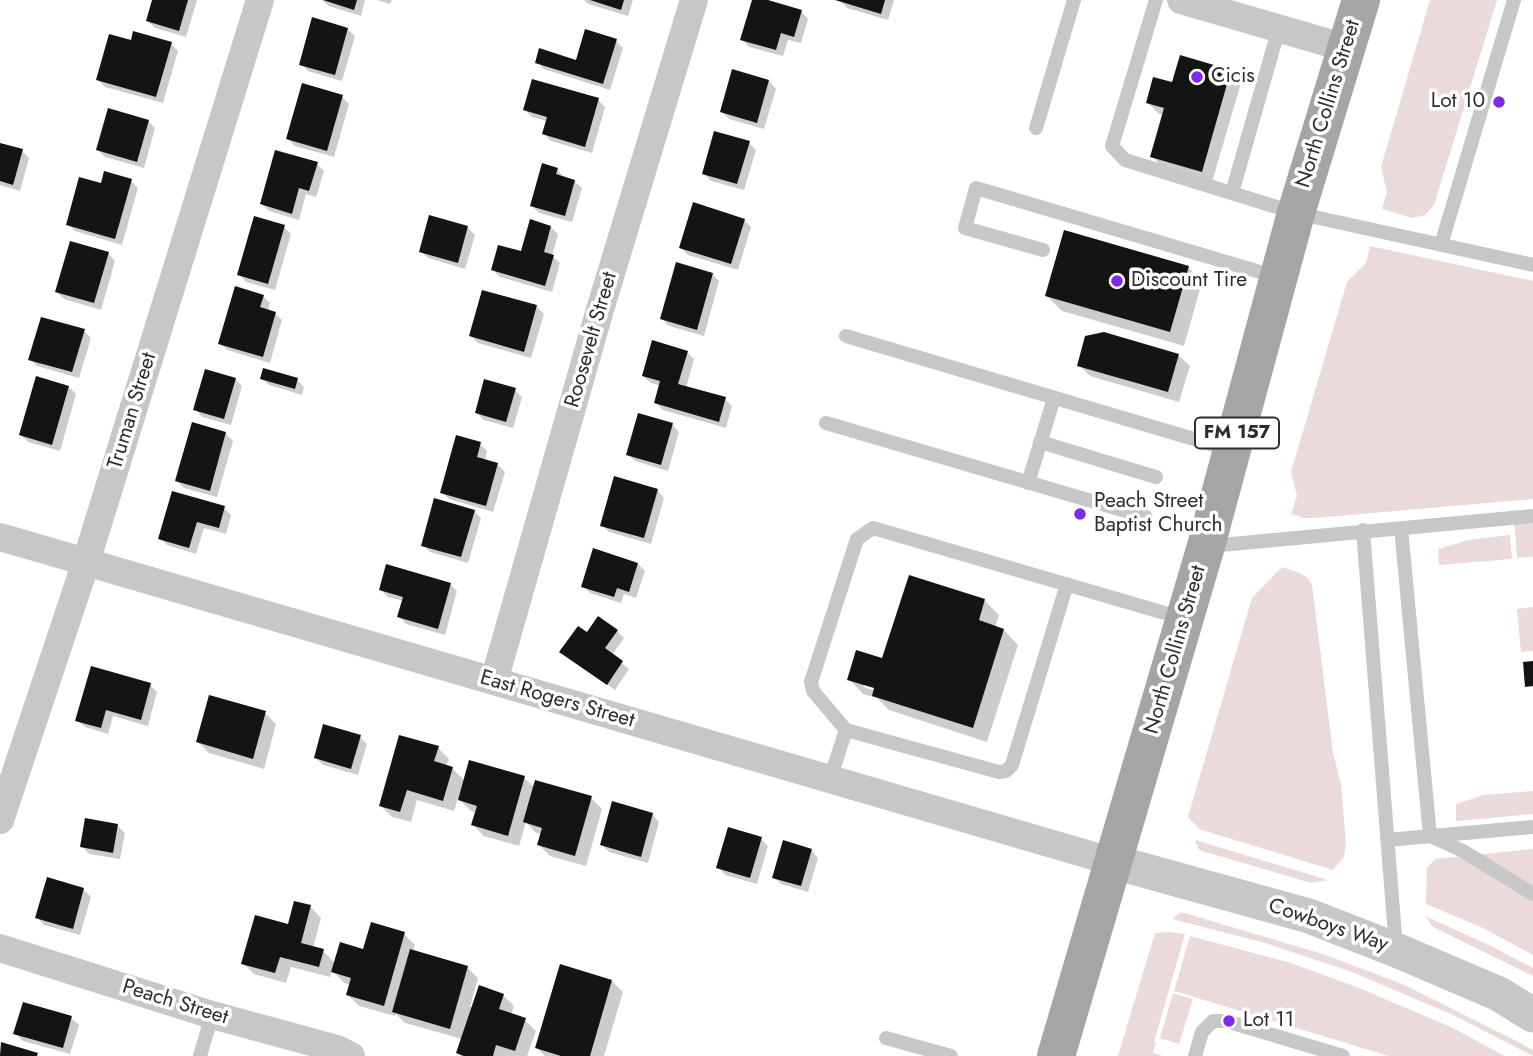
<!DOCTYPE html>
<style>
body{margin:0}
canvas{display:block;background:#fff}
</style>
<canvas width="1533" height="1056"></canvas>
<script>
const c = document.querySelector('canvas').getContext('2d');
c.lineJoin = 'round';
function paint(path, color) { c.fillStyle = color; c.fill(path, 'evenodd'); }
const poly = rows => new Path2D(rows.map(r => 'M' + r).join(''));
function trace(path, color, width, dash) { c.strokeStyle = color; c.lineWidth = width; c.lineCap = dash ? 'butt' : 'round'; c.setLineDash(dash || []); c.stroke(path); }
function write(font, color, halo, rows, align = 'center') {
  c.font = font + ' Jost,sans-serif'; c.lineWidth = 7; c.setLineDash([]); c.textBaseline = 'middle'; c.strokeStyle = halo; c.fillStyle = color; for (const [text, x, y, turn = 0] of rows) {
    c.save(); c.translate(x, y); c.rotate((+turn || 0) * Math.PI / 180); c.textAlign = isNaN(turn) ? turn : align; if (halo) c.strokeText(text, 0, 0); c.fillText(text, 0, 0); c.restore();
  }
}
paint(poly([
 [1430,0,1497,0,1434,205,1425,215,1412,218,1382,209,1387,192,1381,167],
 [1370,246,1533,281,1533,499,1315,518,1304,518,1291,514,1297,496,1291,472,1347,282,1366,263],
 [1533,518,1533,557,1517,558,1514,520],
 [1510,535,1512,559,1439,565,1438,549,1468,540],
 [1282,567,1300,573,1308,578,1312,585,1333,753,1341,784,1346,843,1344,857,1333,870,1199,829,1188,817,1252,598],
 [1533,607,1533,651,1521,652,1517,609],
 [1533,791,1533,814,1456,821,1456,804,1484,795],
 [1195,840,1328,880,1311,883,1199,850],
 [1533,849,1533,955,1483,928,1426,904,1427,868,1435,859],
 [1181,912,1323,954,1405,985,1522,1044,1533,1050,1533,1056,1453,1015,1352,972,1265,943,1172,919],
 [1425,916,1489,945,1533,968,1533,976,1433,927],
 [1170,932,1185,934,1154,1042,1156,1043,1153,1053,1163,1056,1118,1056,1155,933],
 [1190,936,1291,963,1359,988,1451,1027,1505,1056,1389,1056,1174,991],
 [1173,993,1193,999,1179,1044,1160,1038]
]), '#ebdada');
paint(poly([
 [154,0,197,0,186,37,155,28,148,21],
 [322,0,365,0,361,16,329,6],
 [377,0,392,0,390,4],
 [584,0,633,0,628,16,588,4],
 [753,0,762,0,801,11,808,19,801,43,788,40,783,56,749,47,742,39],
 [840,0,894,0,888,20,847,8],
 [347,29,355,36,342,81,308,71,301,64],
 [616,41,623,48,610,90,544,69,537,62,578,62],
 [132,42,171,44,178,51,163,103,105,87,97,79],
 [734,71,769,81,776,89,764,129,729,119,722,112],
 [1230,72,1241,83,1212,182,1163,168,1152,156,1164,115,1159,114,1148,103,1173,84],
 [342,97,349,104,334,157,295,146,288,139],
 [598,100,605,107,592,153,551,141,544,134,547,121,532,117,525,110],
 [148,121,155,128,144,168,105,157,98,150],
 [749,143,756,150,744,190,711,181,704,174],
 [0,144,22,151,29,158,20,191,0,185],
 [317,164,324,171,316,197,306,194,299,220,269,211,262,204],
 [557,169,564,178,574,181,582,188,572,222,539,213,532,206],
 [131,181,138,188,122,245,75,231,68,224,102,185],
 [430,217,468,228,475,235,465,269,428,258,420,251],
 [744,220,751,227,738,270,688,255,681,248],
 [284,227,291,234,275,290,246,282,239,274],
 [551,227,558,234,552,256,560,263,552,292,500,277,493,270,522,254],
 [108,253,115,261,101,310,64,299,57,292],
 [1188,267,1202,282,1184,346,1062,311,1047,296],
 [712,274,719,281,704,336,669,326,662,319],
 [483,292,537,307,544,314,531,358,478,343,471,336],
 [263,296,270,303,268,311,275,313,282,320,270,363,227,350,220,343],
 [84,331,91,338,79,378,37,366,30,359],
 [687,352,694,359,686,388,725,399,732,406,726,428,663,410,656,403,661,386,651,383,643,376],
 [1178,355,1190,366,1179,402,1090,376,1079,365],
 [262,378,297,380,304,387,302,395,269,385],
 [235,379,242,386,231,425,202,417,195,409],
 [69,387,76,394,60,451,28,442,21,435],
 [515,390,522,397,513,428,484,420,477,413],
 [672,424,679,432,668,471,635,461,628,454],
 [193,425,226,434,233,441,217,497,184,488,177,481],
 [480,444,487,451,485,461,497,464,505,472,493,512,449,499,442,492],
 [657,490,664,498,651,544,609,532,602,525],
 [224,508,231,515,226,534,204,528,196,554,167,545,160,538],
 [474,511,481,518,468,563,430,552,423,545],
 [638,564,645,571,636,598,624,594,621,603,590,593,583,586],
 [450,584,457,591,445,635,406,624,399,616,404,601,388,597,381,590],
 [985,601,999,615,995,627,1004,630,1018,645,987,742,889,710,877,698,863,694,849,679],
 [864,683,883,689,882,693,864,687],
 [617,631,624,638,612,655,629,669,615,690,562,652,587,635],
 [150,685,157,692,148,726,113,716,108,734,85,727,77,720],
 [265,713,276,724,264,769,209,753,198,742],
 [360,737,367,744,358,775,323,765,316,758],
 [438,748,449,759,446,766,452,768,465,781,524,778,535,788,591,798,602,809,586,866,550,856,539,845,542,834,536,833,526,822,519,846,484,836,473,825,477,813,471,811,458,798,454,811,417,800,411,822,392,817,381,806],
 [652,814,659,822,648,863,609,852,602,845],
 [117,825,125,833,120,859,89,854,82,846],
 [761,839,768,846,757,884,725,875,718,867],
 [811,850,818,858,808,892,781,884,774,877],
 [83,889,91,897,80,935,44,925,37,917],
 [310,906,321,918,313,948,323,951,335,963,404,934,415,945,413,952,467,967,478,978,470,1007,473,1007,503,995,514,1006,511,1015,525,1020,536,1031,527,1056,461,1056,458,1053,462,1039,405,1023,396,1014,395,1016,359,1006,348,995,351,985,344,983,332,970,330,977,291,967,286,983,254,974,243,963],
 [612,981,623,992,604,1056,545,1056,537,1048],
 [71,1018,79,1025,70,1054,23,1041,15,1033]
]), '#0003');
paint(poly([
 [152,0,188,0,179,31,146,21],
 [323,0,357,0,354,10],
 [590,0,624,0,621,10],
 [752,0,768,0,802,10,794,37,781,33,776,50,740,40],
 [835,0,885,0,881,14],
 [312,17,348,28,335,75,299,65],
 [585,29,617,39,603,84,535,63,539,48,576,60],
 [133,31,172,42,156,97,96,80,109,34,131,40],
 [1180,55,1231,70,1202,172,1150,157,1164,108,1146,103,1153,77,1172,82],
 [732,69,769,80,757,123,720,112],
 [532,79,599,98,585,147,542,134,547,117,523,110],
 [302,83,343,95,327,151,286,139],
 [108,108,149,120,137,162,96,150],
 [714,131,750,141,737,184,702,174],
 [0,143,23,149,13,185,0,181],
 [275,150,318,162,309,191,299,188,292,214,260,204],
 [542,163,558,168,556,174,575,180,565,216,530,206],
 [104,171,132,179,115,239,66,225,79,177,101,183],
 [693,202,745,219,731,264,679,248],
 [429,215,468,226,458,263,419,252],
 [254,216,285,225,268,284,237,275],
 [530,219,551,226,544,252,554,255,545,286,491,270,498,245,521,251],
 [1064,230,1189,266,1170,332,1045,296],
 [70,241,109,252,94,303,55,292],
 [676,262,713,273,697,330,660,319],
 [235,286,264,295,260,307,276,312,263,357,218,344],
 [482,290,537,305,524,352,469,336],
 [41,317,85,329,72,372,28,360],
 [1104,332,1179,354,1168,392,1077,366,1085,336],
 [652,340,688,351,678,384,726,397,719,422,654,403,660,381,642,376],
 [263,368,298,378,295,389,260,379],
 [205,369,236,378,224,419,193,410],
 [36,376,69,386,52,445,19,435],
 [484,379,516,388,506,422,475,413],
 [638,413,673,423,661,465,626,455],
 [192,422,226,432,210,491,175,481],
 [456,435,481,442,477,457,498,463,486,506,440,493],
 [614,476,658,489,644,538,600,526],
 [172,491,225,506,219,528,197,522,189,548,158,539],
 [434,498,475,510,461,557,421,546],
 [593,548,638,563,629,592,617,588,614,597,581,587],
 [386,564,451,583,438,629,397,617,403,597,379,590],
 [909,575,985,599,979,620,1004,629,973,728,872,696,874,688,847,680,856,650,882,658],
 [598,616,618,630,605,648,623,661,607,685,559,652,578,626,587,632],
 [1533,661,1533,686,1525,687,1523,662],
 [91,666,151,683,141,720,106,710,101,728,75,721],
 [209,695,266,711,253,759,196,742],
 [323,724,361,735,351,769,314,758],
 [399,735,439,746,434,761,453,767,443,801,407,790,400,812,379,806],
 [469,760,525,776,508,836,471,825,477,806,458,800],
 [535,780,592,796,575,856,537,845,542,828,523,822],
 [612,801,653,813,641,857,600,845],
 [85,818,118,824,113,853,80,847],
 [728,827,762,837,750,878,716,868],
 [783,840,812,849,801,886,772,878],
 [47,877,84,888,73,929,35,918],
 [294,901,311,905,301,943,324,949,319,967,280,957,275,973,241,964,255,915,288,924],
 [371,922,405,932,384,1006,346,995,351,978,331,972,340,942,363,949],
 [410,949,468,966,450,1029,392,1012],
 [560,964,612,980,590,1056,561,1056,535,1048],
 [479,985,504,994,499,1009,526,1018,515,1051,496,1045,493,1056,464,1056,456,1053],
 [23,1002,72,1016,63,1048,13,1034],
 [1,1042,38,1053,37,1056,0,1056]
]), '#141414');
trace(poly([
 [1156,0,1112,146,1125,160,1296,213,1533,265],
 [1036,128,1074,0],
 [1232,193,1279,28],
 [1441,245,1514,0],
 [1043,250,965,228,976,188,1277,277],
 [846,336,1231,450],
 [826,423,1146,517],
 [1040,442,1156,477],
 [1028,483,1054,398],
 [1401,528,1430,836,1463,851,1533,894],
 [1363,530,1396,948],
 [1210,546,1533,516],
 [846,730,999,772,1006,771,1012,765,1067,584],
 [830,779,846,730,813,691,811,682,857,539,873,528,1182,618],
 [1387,840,1533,827],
 [886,1038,951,1056],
 [200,1056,212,1015],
 [1195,1056,1202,1032,1213,1021,1226,1021,1343,1056]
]), '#c7c7c7', 14);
trace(poly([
 [1181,0,1346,48],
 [0,537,1114,862],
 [494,681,599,313,694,0],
 [0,820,86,562,260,0],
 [0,948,212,1015,337,1049,351,1056]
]), '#c7c7c7', 28);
trace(poly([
 [1114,862,1309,916,1396,950,1499,994,1533,1015]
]), '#c7c7c7', 35);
trace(poly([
 [1056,1056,1206,546,1296,213,1361,0]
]), '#a5a5a5', 38);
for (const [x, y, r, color] of [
 [1197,77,7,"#7e2be8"],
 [1499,102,7,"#7e2be8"],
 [1117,281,7,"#7e2be8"],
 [1080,514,7,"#7e2be8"],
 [1229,1021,7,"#7e2be8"]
]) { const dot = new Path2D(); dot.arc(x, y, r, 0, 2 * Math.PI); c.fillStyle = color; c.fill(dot); trace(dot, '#fff', 2.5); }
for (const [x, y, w] of [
 [1237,433,84]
]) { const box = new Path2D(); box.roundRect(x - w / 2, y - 15.5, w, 31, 5); c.fillStyle = '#fff'; c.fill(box); trace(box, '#2d2d2d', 2); }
write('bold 19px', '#2d2d2d', null, [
 ["FM 157",1237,433]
]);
write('21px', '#2d2d2d', '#fff', [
 ["Cicis",1211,77],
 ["Lot 10",1485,102,"right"],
 ["Discount Tire",1131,281],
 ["Peach Street",1094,502],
 ["Baptist Church",1094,526],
 ["Lot 11",1243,1021]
], 'left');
write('21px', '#2d2d2d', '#fff', [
 ["North Collins Street",1329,104,-73],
 ["Roosevelt Street",592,340,-74],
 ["Truman Street",133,411,-73],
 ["North Collins Street",1176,650,-74],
 ["East Rogers Street",557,700,16],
 ["Cowboys Way",1328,926,19],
 ["Peach Street",175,1003,17]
]);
</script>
